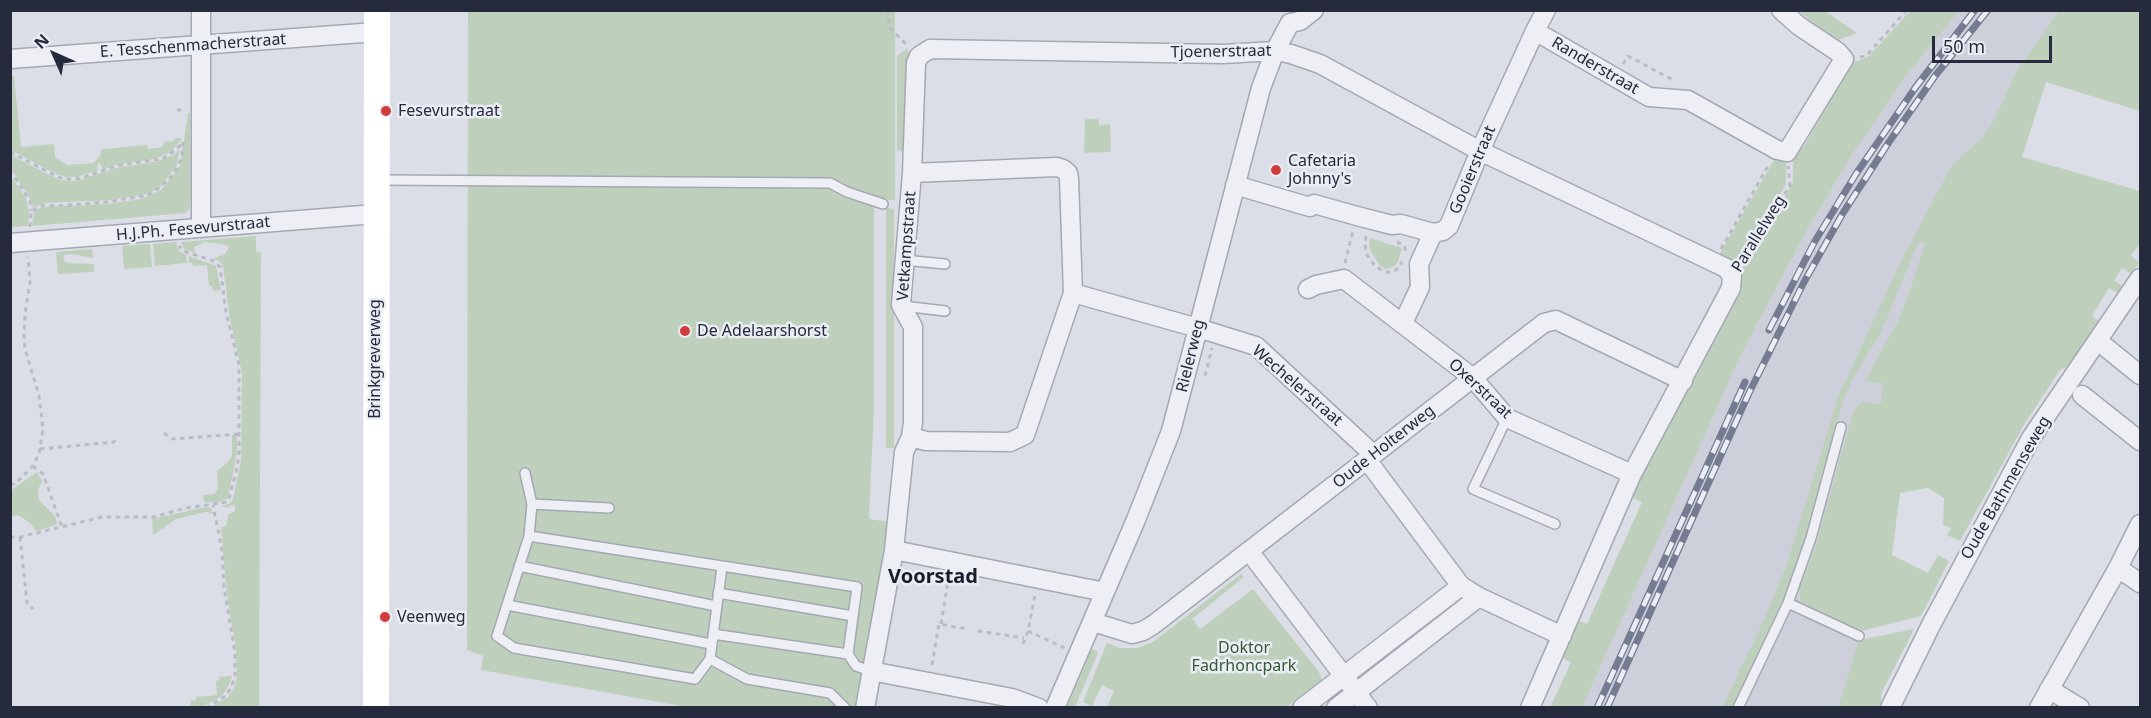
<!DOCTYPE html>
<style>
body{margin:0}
#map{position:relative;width:2151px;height:718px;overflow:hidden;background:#dbdee6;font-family:"Noto Sans",sans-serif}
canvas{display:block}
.frame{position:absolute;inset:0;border:12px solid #252a3c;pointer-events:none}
.north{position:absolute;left:24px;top:24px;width:60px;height:60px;-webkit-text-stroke:4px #eaedf4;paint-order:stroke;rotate:315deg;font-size:16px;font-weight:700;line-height:24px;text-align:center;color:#252a3c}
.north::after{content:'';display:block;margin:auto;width:21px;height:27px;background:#252a3c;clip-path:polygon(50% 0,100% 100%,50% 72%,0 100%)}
.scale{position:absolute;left:1932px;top:36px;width:120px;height:27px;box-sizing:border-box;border:3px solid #252a3c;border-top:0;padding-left:8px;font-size:18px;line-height:21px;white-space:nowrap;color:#252a3c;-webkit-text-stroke:4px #eaedf4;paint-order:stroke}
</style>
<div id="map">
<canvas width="2151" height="718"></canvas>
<div class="frame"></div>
<div class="north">N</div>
<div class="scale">50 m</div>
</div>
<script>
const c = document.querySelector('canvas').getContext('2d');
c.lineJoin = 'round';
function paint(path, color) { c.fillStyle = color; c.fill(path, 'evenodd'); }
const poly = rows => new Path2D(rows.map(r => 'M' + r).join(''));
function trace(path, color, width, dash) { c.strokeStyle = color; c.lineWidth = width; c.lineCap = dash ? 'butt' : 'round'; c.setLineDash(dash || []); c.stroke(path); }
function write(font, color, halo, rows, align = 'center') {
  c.font = font + ' "Noto Sans",sans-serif'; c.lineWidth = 5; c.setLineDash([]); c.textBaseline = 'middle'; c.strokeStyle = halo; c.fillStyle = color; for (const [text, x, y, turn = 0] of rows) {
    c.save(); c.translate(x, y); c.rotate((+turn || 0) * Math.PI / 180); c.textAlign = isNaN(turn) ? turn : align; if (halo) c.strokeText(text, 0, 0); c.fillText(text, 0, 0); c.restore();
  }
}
paint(poly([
 [1959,11,2059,11,2017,70,1991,125,1981,139,1911,287,1898,321,1861,631,1852,677,1842,707,1581,708,1741,355,1807,230,1853,153,1905,77]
]), '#cdd0db');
paint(poly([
 [468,11,895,11,895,200,874,199,874,408,869,519,889,522,857,707,687,707,481,670,483,656,467,650],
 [1799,11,1825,11,1857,33,1839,40,1818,27],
 [1910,11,1959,11,1905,77,1853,153,1807,230,1741,355,1582,707,1550,708,1571,662,1560,657,1576,620,1587,624,1642,502,1631,497,1690,371,1699,369,1713,339,1736,277,1753,254,1793,182,1793,155,1796,150,1804,146,1843,80,1848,65,1868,57],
 [2059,11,2140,11,2140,111,2046,82,2022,157,2140,191,2140,244,2131,255,2139,263,2131,274,2122,268,2114,280,2123,287,2119,294,2109,288,2092,316,2102,323,2073,364,2060,370,2025,423,1960,541,1947,535,1951,528,1943,525,1944,498,1928,488,1900,493,1892,555,1928,573,1938,555,1949,561,1921,616,1861,631,1843,625,1804,604,1800,600,1799,589,1816,546,1853,412,1862,402,1881,404,1883,383,1865,381,1898,321,1911,287,1925,243,1919,241,1880,335,1855,374,1843,401,1802,555,1794,576,1733,707,1722,708,1763,622,1787,564,1838,397,1901,261,1952,165,1981,139,1991,125,2017,70],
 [908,48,909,152,897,150,897,56],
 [11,76,14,76,21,147,54,144,55,157,67,165,93,163,100,156,102,149,147,145,148,149,162,147,164,142,174,141,174,139,178,138,182,139,171,152,154,159,115,165,103,170,100,163,98,163,97,171,77,177,66,177,56,174,11,150],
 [188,113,190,113,190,207,186,213,32,226,34,211,42,207,108,204,141,199,161,190,180,166],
 [1085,119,1099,119,1099,125,1110,124,1111,152,1084,153],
 [180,149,176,167,160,187,147,194,111,200,44,203,33,208,28,194,19,182,11,167,11,155,59,180,75,181,120,167,156,162,173,155],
 [1777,155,1786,160,1786,184,1744,258,1737,263,1719,255],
 [10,175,26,198,29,212,28,226,11,227],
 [886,208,894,209,894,448,886,448],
 [256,236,256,252,261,252,259,707,211,707,228,697,234,688,237,677,236,650,227,595,221,527,226,526,228,515,235,511,235,506,232,505,227,508,222,506,230,503,233,499,241,460,242,373,230,319,223,267,220,262,214,258,225,254,229,247,223,244,205,242,194,247,195,253,184,249,181,242],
 [1370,238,1402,248,1398,262,1393,267,1386,269,1380,266,1369,248],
 [176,242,179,251,186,255,187,263,155,266,153,244],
 [150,244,152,267,124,269,122,246],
 [92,249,93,258,71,254,65,255,63,259,67,263,94,264,94,272,58,274,56,252],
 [189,256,216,266,221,290,213,291,212,286,209,286,207,265,193,266,192,263,189,263],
 [232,435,237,435,237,452,228,498,219,502,204,502,203,495,214,494,218,489,217,471,227,463,232,456],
 [37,472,43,483,41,483,38,490,39,500,55,516,57,522,56,525,36,531,30,523,20,516,16,515,11,517,10,491],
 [206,507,211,508,213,514,206,512,176,519,153,535,152,519],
 [1241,574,1244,577,1192,619,1200,629,1253,589,1319,672,1322,680,1286,707,1107,707,1114,691,1102,685,1092,706,1083,702,1107,643,1120,648,1137,648,1153,642],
 [1914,629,1881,694,1881,707,1838,708,1859,640],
 [1088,648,1097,651,1098,653,1075,707,1063,708,1068,705,1088,659,1086,652],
 [232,676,229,685,222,696,202,707,191,707,190,701,196,700,196,697,217,695,216,681,220,680,219,677]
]), '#bed0bc');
const lane = poly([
 [379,180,830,183,847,192,883,204],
 [904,260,945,264],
 [903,306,945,311],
 [1507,418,1473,489,1555,524],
 [525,473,532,504,529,536,497,636,514,648,695,679,710,659,747,679,830,693,845,708],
 [532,504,609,508],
 [529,536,857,587,848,654],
 [519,566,716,606],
 [718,593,853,616],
 [1788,603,1859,636],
 [507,605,711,644],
 [713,634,848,654,856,666,871,671],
 [710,659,722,567],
 [1738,708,1788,603,1811,538,1841,427]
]);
const street = poly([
 [201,10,201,226],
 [1535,31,1649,97,1688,100,1777,150,1787,152,1844,59,1838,52,1799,26,1781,10],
 [10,59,376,32],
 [1235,185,1310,207,1314,204,1357,216,1392,225,1401,224,1433,233,1443,231,1449,226,1480,151,1535,31,1546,10],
 [10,243,375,214],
 [1308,289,1316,285,1344,279,1473,378,1507,418,1632,474],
 [1073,293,1198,328,1256,346,1373,454],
 [1403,323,1420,287,1419,264,1433,233],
 [2098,341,2140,375],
 [2082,395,2140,441],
 [911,437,926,441,1010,442,1025,435,1073,293,1069,179,1068,173,1063,169,1057,167,912,173],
 [1367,460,1461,586,1479,597,1562,636],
 [894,550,1105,592],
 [1249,551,1368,708],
 [2118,568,2140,583],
 [1093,622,1132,634,1143,631,1153,625,1544,323,1556,320,1683,381],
 [871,671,1012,698,1039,708],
 [2049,689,2080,708],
 [865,708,894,550,904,452,911,437,913,422,913,327,901,305,912,173,916,63,919,56,930,49,1223,54,1275,51,1291,54,1320,64,1480,151,1726,268,1732,276,1731,288,1632,474,1530,708],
 [1055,708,1135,522,1171,431,1261,88,1275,51,1290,23,1300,21,1314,10],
 [1302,708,1461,586],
 [1336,708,1479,597],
 [1890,708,1931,625,2031,438,2140,278],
 [2039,708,2118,568,2140,524]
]);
trace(lane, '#a4a8b3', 12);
trace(street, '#a4a8b3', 21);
trace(poly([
 [888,10,889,27,908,46],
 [1860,57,1866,56,1907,10],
 [1623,64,1628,56,1675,81],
 [177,110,186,110],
 [10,152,54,175,63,179,72,179,82,178,119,165,162,159,169,155,182,144],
 [10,170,30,201,31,211],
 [30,227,31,211,44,205,58,206,106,202,144,196,154,192,171,177,177,168,182,157,183,141],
 [1366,236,1365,245,1367,255,1375,266,1385,272,1390,272,1396,270,1402,262],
 [1397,242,1404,245,1406,252],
 [1721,249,1769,164],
 [1345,263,1353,231],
 [1743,264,1790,185,1788,166],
 [1205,376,1212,348],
 [164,433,172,439,239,434],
 [40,449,114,442,115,437],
 [33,466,43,474,62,527],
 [10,485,16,483,33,466,39,454,43,429,39,396,25,349,24,337,25,314,30,282,28,257],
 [10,537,20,537,102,517,154,517,186,508,227,502,229,499,237,468,239,453,239,365,226,312,220,267,214,261,183,251,179,246],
 [20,537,27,603,33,609],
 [941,624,949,576],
 [978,631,1024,638],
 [1028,631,1065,648],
 [1023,644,1028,631,1035,595],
 [932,665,939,624,967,629],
 [206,708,227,695,235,678,235,653,224,587,222,550,213,505]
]), '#babcc4', 3, [4.5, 4.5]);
trace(lane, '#eeeff4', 9);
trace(street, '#eeeff4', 18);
trace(poly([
 [376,708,377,10]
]), '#fff', 26);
const rail = poly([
 [1769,330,1815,241,1856,174,1915,88,1975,10],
 [1597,708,1745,382],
 [1607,708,1749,393,1804,282,1843,213,1889,142,1935,76,1988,10]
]);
trace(rail, '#757b90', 7);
trace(rail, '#eaedf4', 4.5, [14]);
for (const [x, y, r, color] of [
 [386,111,6,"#cf3c3c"],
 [1276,170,6,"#cf3c3c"],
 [685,331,6,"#cf3c3c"],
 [385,617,6,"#cf3c3c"]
]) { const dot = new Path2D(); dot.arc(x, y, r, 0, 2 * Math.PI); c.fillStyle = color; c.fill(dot); trace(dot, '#eaedf4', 2); }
write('16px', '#252a3c', '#eaedf4', [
 ["E. Tesschenmacherstraat",193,46,-4],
 ["Tjoenerstraat",1221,52,-1],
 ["Randerstraat",1595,66,30],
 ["Gooierstraat",1473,170,-67],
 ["H.J.Ph. Fesevurstraat",193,229,-5],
 ["Parallelweg",1759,234,-58],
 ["Vetkampstraat",907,246,-86],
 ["Rielerweg",1191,356,-76],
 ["Brinkgreverweg",375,359,-90],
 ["Wechelerstraat",1297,386,41],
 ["Oxerstraat",1480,389,43],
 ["Oude Holterweg",1384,447,-38],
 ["Oude Bathmenseweg",2006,488,-60]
]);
write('16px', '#252a3c', '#eaedf4', [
 ["Fesevurstraat",398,111],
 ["Cafetaria",1288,161],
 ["Johnny's",1288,179],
 ["De Adelaarshorst",697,331],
 ["Veenweg",397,617]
], 'left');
write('16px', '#345832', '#eaedf4', [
 ["Doktor",1244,648],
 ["Fadrhoncpark",1244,666]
]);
write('bold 20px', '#181c2d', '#eaedf4', [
 ["Voorstad",933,577]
]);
</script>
